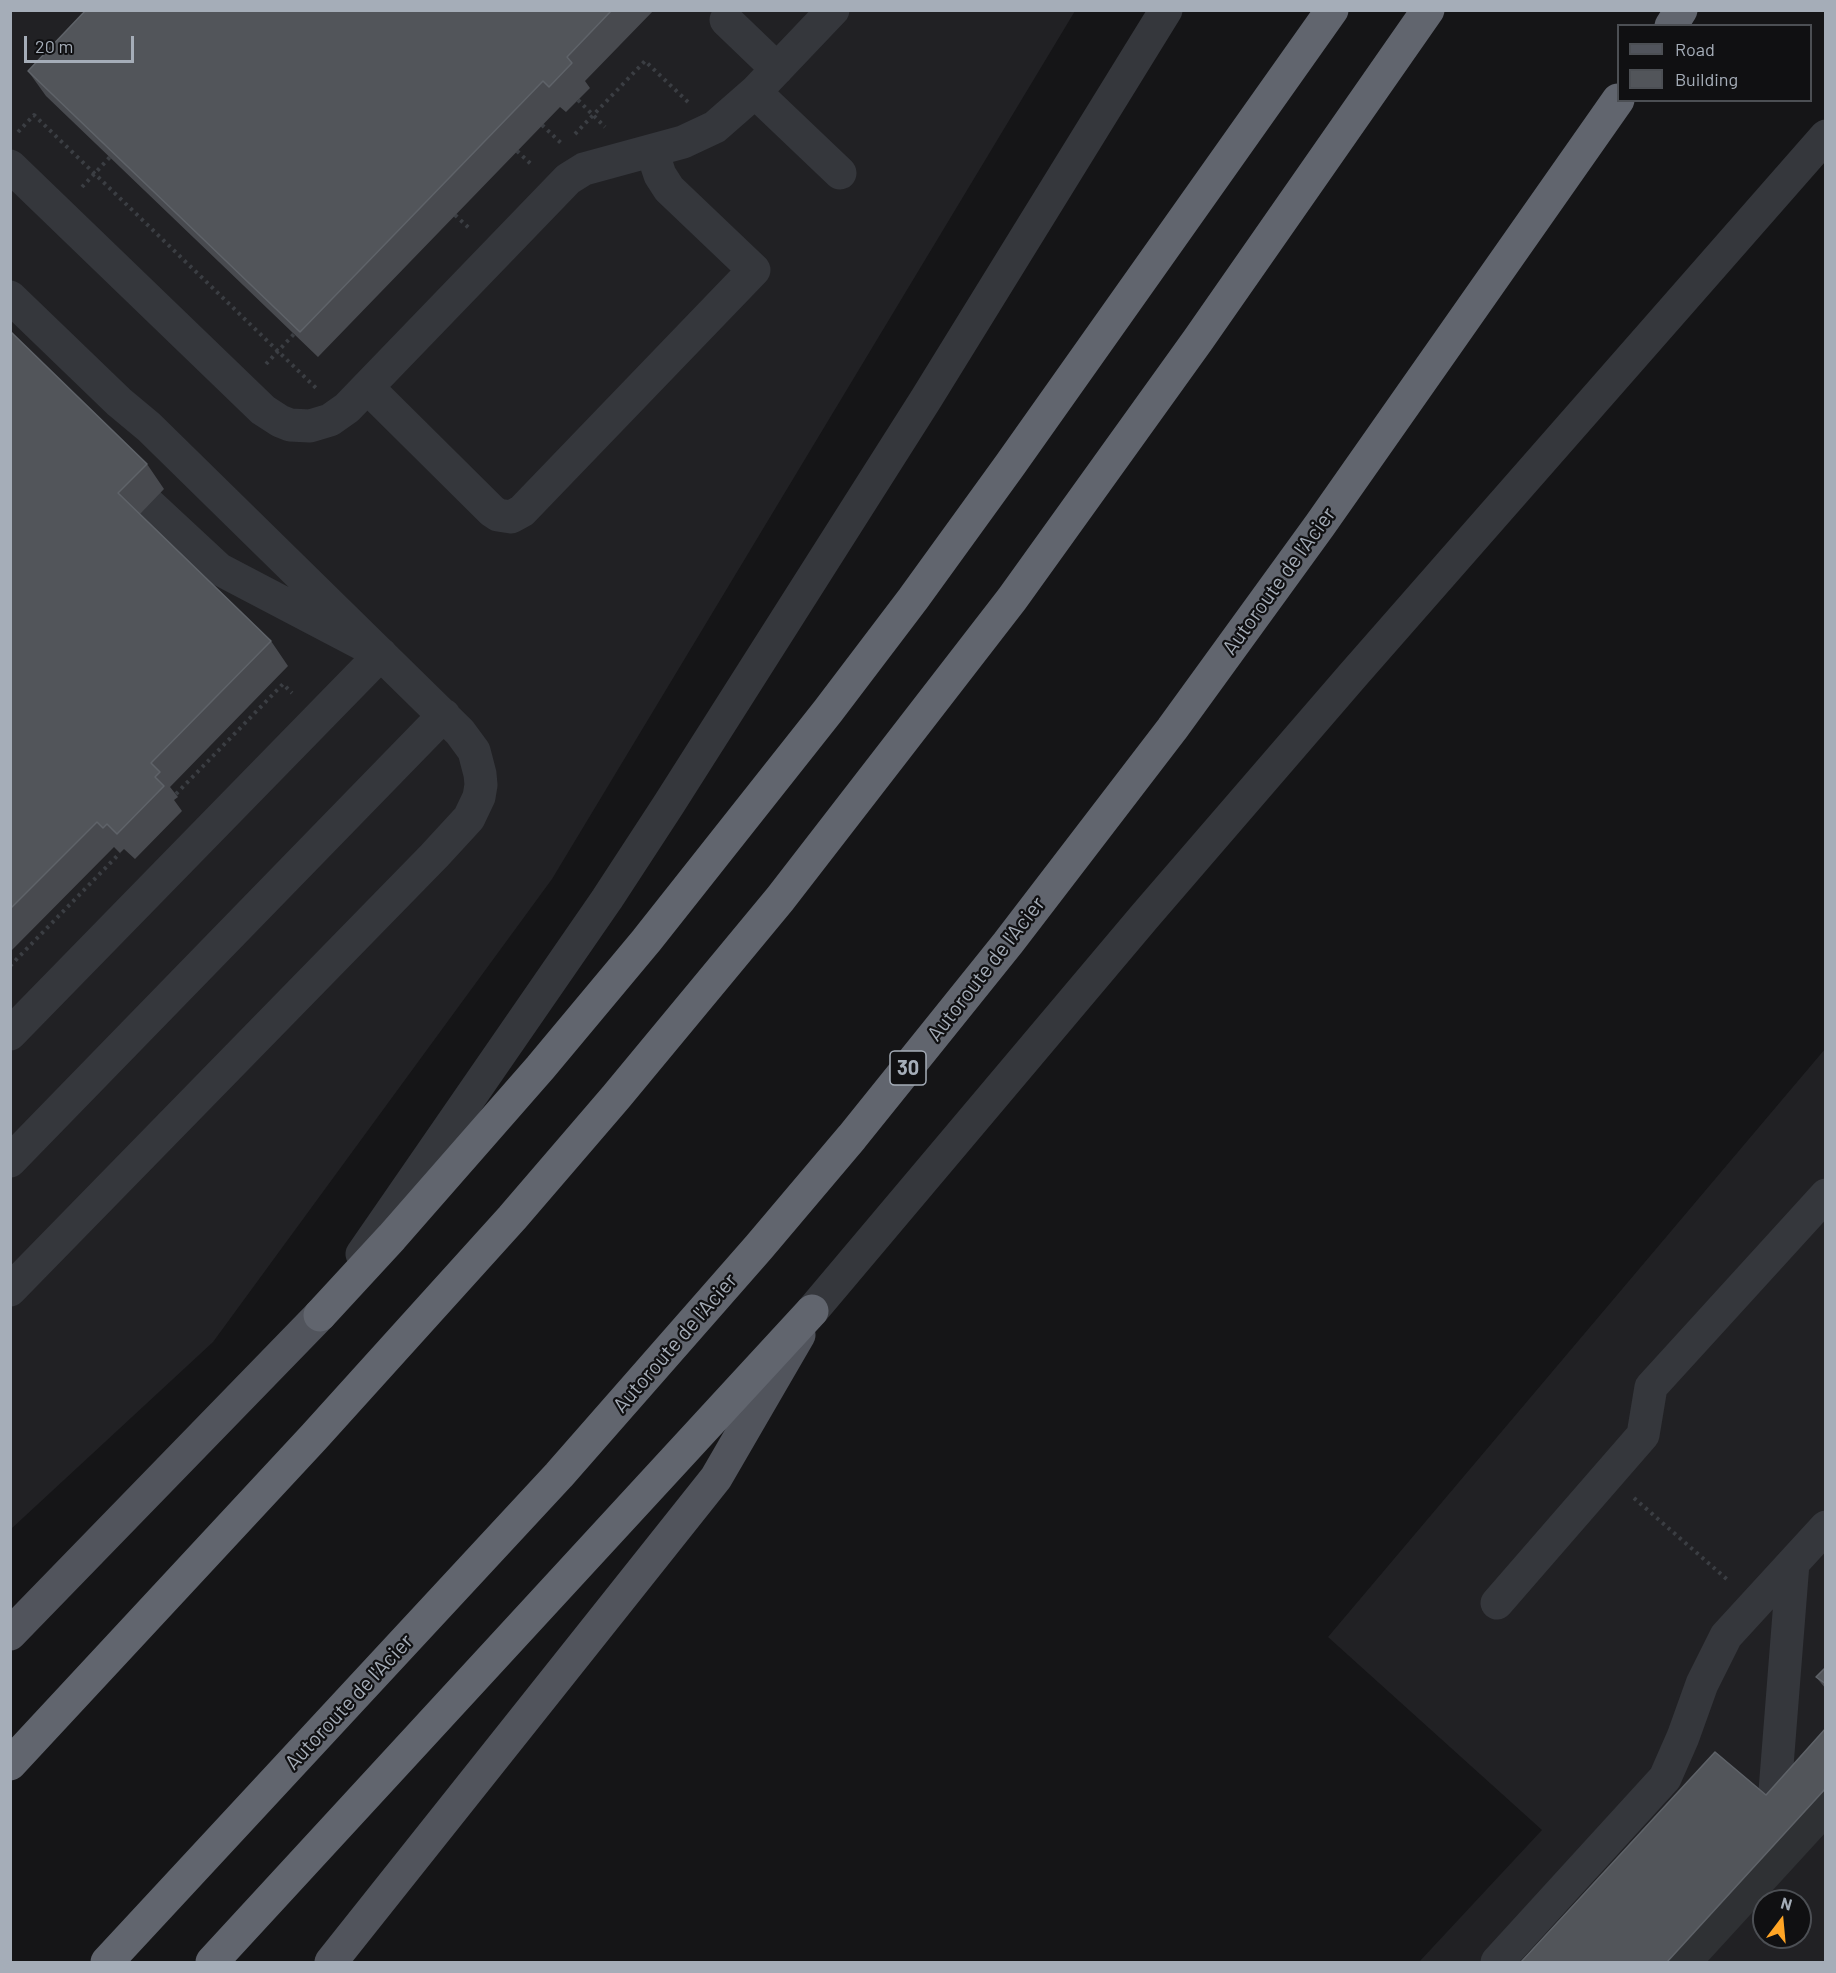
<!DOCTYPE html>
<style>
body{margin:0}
#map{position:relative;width:1836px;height:1973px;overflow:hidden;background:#151517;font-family:Barlow,sans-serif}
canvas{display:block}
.frame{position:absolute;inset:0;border:12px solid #a5adb8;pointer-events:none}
.legend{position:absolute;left:1617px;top:24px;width:195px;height:78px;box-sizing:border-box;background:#101012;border:2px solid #4c4f54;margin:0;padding:8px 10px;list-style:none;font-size:18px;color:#a5adb8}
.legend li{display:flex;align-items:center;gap:12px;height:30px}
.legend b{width:30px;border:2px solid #4c4f54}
.north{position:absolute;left:1752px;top:1889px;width:60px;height:60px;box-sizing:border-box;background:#101012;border:2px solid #4c4f54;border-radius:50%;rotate:16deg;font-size:16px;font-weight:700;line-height:24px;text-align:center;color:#a5adb8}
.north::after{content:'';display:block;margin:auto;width:21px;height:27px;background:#ffa525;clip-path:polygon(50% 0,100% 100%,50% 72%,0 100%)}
.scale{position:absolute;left:24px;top:36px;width:110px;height:27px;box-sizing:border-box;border:3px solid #a5adb8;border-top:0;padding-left:8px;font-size:18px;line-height:21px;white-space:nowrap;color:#a5adb8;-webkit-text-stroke:4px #101012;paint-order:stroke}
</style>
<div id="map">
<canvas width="1836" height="1973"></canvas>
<div class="frame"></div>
<ul class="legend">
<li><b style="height:8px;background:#51545c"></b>Road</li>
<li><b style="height:16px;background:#52555a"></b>Building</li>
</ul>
<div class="north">N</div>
<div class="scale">20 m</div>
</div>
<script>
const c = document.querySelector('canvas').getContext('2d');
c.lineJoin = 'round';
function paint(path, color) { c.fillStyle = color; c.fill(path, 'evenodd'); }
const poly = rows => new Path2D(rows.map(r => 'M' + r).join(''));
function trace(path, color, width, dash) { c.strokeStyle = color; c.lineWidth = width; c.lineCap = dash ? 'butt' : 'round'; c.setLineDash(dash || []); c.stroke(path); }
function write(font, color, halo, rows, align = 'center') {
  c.font = font + ' Barlow,sans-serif'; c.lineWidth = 4.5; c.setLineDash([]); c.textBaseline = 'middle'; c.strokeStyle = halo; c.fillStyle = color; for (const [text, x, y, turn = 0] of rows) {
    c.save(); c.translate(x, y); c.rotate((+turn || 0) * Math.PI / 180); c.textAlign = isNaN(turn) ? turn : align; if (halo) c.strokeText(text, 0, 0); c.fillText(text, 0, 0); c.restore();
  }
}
paint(poly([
 [11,11,1075,11,552,879,213,1342,11,1529],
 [1825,1049,1825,1962,1419,1962,1542,1830,1328,1637],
 [1764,1901,1800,1901,1800,1937,1764,1937]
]), '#212124');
trace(poly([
 [578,100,605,127],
 [542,125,561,143],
 [18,132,34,115,316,388],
 [575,134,645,61,688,102],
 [517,151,532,165],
 [82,187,110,157],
 [455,215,470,229],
 [266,364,294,334],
 [176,794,283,684,292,693],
 [10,966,120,853],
 [1634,1498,1730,1582]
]), '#3b3e43', 4, [3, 4.5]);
trace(poly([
 [726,20,777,69],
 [755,92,840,173],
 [10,166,263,410,280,421,290,425,310,426,330,420,347,408,568,179,584,169,683,142,715,127,755,92,833,10],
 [10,297,119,402,149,427,460,732,474,751,480,774,481,785,479,797,469,818,434,856,10,1290],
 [367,387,492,511,498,515,511,517,522,511,754,270,669,189,660,175,652,151],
 [10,1034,381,654,219,569,149,504],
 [10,1161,444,715],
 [362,1254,607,899,669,804,926,399,1166,10],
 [812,1311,1145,916,1353,675,1826,136],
 [1497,1603,1643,1435,1651,1387,1826,1195],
 [1775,1791,1793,1563],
 [1497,1962,1665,1778,1683,1737,1702,1684,1726,1636,1826,1527]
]), '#35373c', 33);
trace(poly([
 [10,1634,320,1315],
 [331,1962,716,1478,799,1335]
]), '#51545c', 33);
trace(poly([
 [1671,26,1681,10],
 [320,1315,392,1237,540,1068,646,941,828,711,913,599,1010,465,1332,10],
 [10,1764,314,1437,512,1218,616,1097,780,899,1012,599,1198,340,1428,10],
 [107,1962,559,1475,759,1247,852,1137,1008,943,1172,729,1320,525,1618,100],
 [212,1962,812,1311]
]), '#61656e', 33);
paint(poly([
 [86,10,654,10,585,81,590,88,566,112,560,107,318,357,46,96,28,71],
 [10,331,147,464,164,489,140,514,271,641,288,666,170,787,178,797,174,800,182,811,135,859,124,849,120,853,114,847,10,952],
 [1826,1667,1826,1689,1816,1677]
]), '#484a4f');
paint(poly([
 [1826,1788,1826,1832,1707,1962,1667,1962]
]), '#2f3134');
const building = poly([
 [86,10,612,10,567,57,572,63,549,87,543,81,300,332,28,71,86,10],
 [10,331,147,464,118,493,271,641,151,763,160,772,155,777,164,786,117,834,107,824,103,828,97,822,10,909,10,331],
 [1826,1667,1826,1684,1816,1677,1826,1667],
 [1826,1728,1826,1788,1667,1962,1521,1962,1715,1752,1766,1795,1826,1728]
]);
paint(building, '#52555a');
trace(building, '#5f6369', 1.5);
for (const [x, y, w] of [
 [908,1068,36]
]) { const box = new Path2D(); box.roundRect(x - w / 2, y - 17, w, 34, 4.5); c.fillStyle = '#101012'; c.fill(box); trace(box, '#a5adb8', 1.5); }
write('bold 20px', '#a5adb8', null, [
 ["30",908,1068]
]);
write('21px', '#a5adb8', '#101012', [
 ["Autoroute de l'Acier",1279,581,-54],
 ["Autoroute de l'Acier",986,969,-52],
 ["Autoroute de l'Acier",675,1343,-49],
 ["Autoroute de l'Acier",349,1702,-47]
]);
</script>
